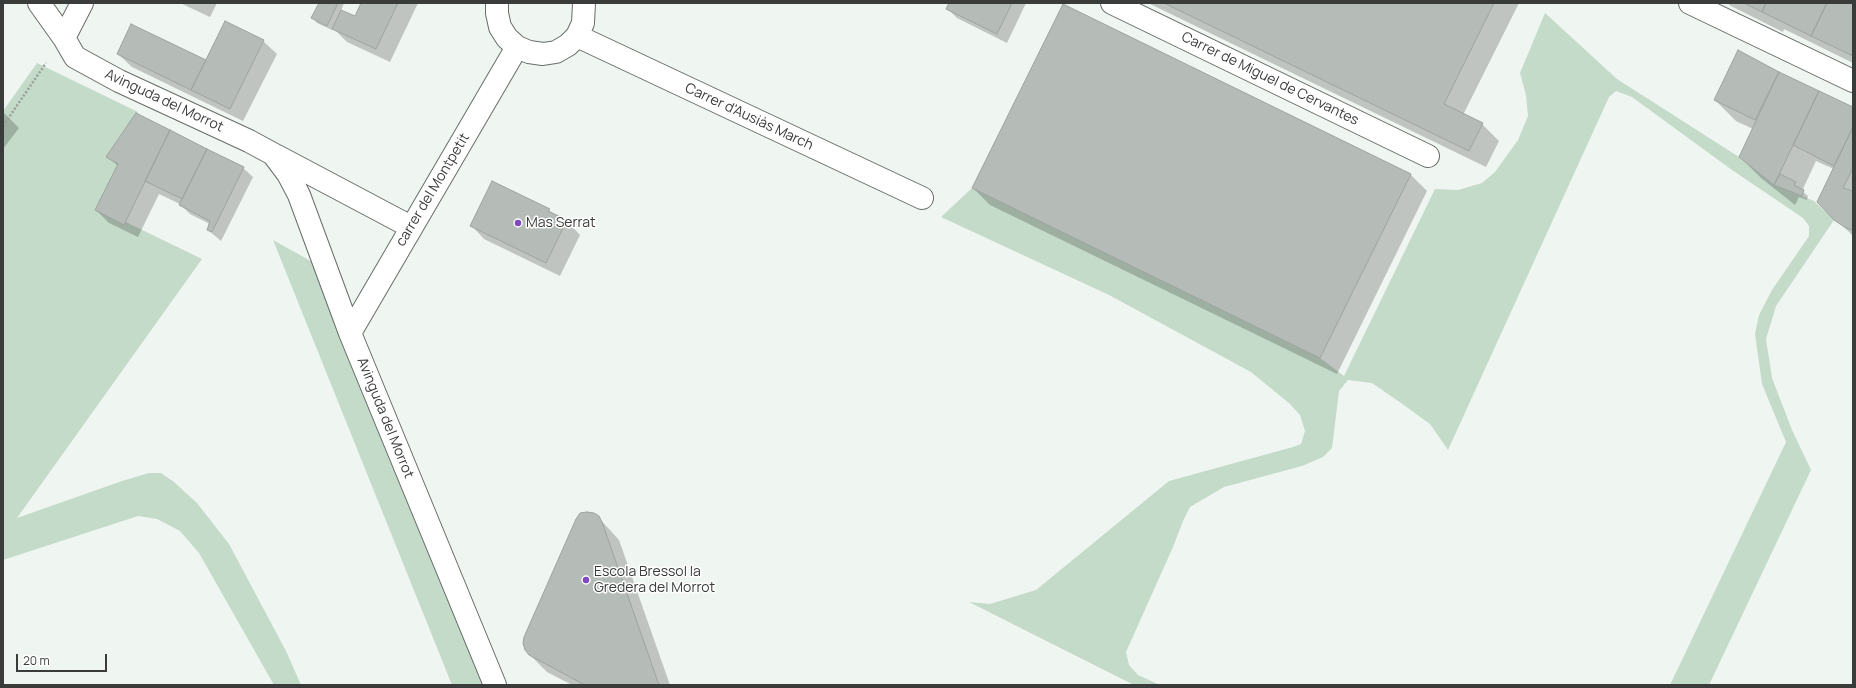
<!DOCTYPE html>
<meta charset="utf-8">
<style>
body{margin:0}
#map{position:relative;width:1856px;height:688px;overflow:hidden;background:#eff5f0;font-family:Manrope,sans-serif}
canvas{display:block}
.frame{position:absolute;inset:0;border:4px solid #393c3a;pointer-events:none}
.scale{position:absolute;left:16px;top:654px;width:91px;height:18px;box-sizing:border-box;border:2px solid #393c3a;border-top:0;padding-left:5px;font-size:12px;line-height:14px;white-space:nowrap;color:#393c3a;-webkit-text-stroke:3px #fff;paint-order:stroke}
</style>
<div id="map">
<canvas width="1856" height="688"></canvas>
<div class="frame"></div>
<div class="scale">20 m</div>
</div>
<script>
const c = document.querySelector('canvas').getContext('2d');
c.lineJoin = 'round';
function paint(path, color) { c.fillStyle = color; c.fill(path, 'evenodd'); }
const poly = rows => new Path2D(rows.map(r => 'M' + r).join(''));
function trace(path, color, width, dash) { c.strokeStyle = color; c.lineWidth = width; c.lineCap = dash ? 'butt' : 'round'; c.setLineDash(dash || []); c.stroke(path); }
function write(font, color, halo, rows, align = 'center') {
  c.font = font + ' Manrope,sans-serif'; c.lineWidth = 3; c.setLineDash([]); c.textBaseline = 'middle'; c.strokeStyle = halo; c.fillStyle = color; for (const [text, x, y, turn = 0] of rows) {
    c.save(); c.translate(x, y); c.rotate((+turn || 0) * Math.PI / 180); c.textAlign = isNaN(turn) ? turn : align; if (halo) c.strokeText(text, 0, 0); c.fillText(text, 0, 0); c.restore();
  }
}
paint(poly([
 [1545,13,1617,79,1739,157,1774,185,1814,201,1834,220,1776,306,1766,339,1772,378,1792,430,1811,470,1709,685,1670,685,1786,442,1762,384,1755,334,1759,315,1772,290,1809,236,1809,226,1803,218,1732,170,1632,97,1616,91,1609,97,1448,450,1430,424,1401,403,1372,383,1348,380,1339,391,1332,448,1323,457,1302,466,1224,487,1190,507,1183,521,1173,547,1126,652,1129,665,1138,675,1160,685,1134,685,969,602,990,604,1036,590,1169,481,1293,447,1301,444,1305,431,1300,415,1290,404,1251,372,1109,295,941,217,972,188,1320,358,1344,376,1435,189,1458,190,1482,183,1495,172,1518,140,1528,116,1526,95,1520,73],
 [37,63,138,112,108,156,119,163,97,208,202,259,17,518,122,481,149,473,161,473,174,482,197,503,229,544,286,651,301,685,274,685,199,553,180,531,157,519,138,516,3,560,3,111],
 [273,240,325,269,491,685,452,685]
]), '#c4dbc9');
paint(poly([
 [180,3,217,3,210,17],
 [320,3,344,3,341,11,355,18,362,3,418,3,390,62,347,42,333,28,332,30,317,23,313,18],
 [946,3,1026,3,1007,43,957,18,948,9,950,5],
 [1148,3,1519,3,1463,115,1482,124,1499,141,1486,167],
 [1727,3,1853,3,1853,63,1784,29,1783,32,1731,6],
 [263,41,277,54,243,121,132,67,118,54,206,61],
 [1738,52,1853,109,1853,236,1818,201,1834,169,1816,161,1802,191,1808,196,1807,200,1799,197,1795,205,1761,178,1740,157,1753,129,1736,121,1715,100],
 [3,112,19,128,3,149],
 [108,157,243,168,253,177,221,241,208,230,210,224,190,214,180,204,159,194,138,237,109,223,96,210,118,166],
 [1410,174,1427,191,1337,374,990,205,973,188],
 [549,210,555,216,567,221,580,235,560,276,484,239,471,225],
 [598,517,619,540,670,685,572,685,547,672,529,654]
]), '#0003');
const building = poly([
 [319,3,338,3,327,26,311,18,319,3],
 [361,3,398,3,376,49,332,29,341,10,355,16,361,3],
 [949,3,1012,3,997,34,946,9,949,3],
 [1164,3,1494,3,1444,104,1483,123,1469,151,1164,3],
 [1744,3,1766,3,1762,12,1744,3],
 [1766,3,1827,3,1811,36,1762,12,1766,3],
 [1827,3,1853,3,1853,56,1811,36,1827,3],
 [1063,4,1411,174,1320,358,972,188,1063,4],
 [225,21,264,40,230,109,191,90,225,21],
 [131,24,206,60,191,90,117,54,131,24],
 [1738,50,1779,72,1755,120,1714,100,1738,50],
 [1779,72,1819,91,1774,185,1739,157,1779,72],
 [1819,91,1853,107,1853,127,1834,166,1793,145,1819,91],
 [136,113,170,130,124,225,95,210,118,164,106,157,136,113],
 [1853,127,1853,168,1843,188,1853,191,1853,230,1846,228,1834,220,1817,202,1853,127],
 [170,130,207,149,182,199,145,181,170,130],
 [207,149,244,167,212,232,207,230,210,221,179,205,207,149],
 [1780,174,1796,182,1794,185,1804,190,1802,196,1774,185,1780,174],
 [492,181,550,209,548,211,567,220,546,263,470,226,492,181],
 [587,512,594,513,599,516,602,522,659,685,585,685,529,655,525,650,523,643,524,637,576,519,580,513,587,512]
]);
paint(building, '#b5bbb6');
trace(building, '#9da39e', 1);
const minor = poly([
 [39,3,64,38,75,57,119,81,249,141,273,154,288,174,299,195,350,333,495,685],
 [497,3,497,13,500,27,507,38,517,47,529,52,543,54,556,52,568,45,577,36,583,23,584,3],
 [1112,3,1428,156],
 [1690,3,1853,81],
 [577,36,922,198],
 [64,38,82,3],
 [277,156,411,227],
 [350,333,517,47]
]);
trace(minor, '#676d68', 24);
trace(poly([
 [3,126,46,63]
]), '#999e9a', 2.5, [2, 2]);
trace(minor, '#fff', 22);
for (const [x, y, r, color] of [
 [518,223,4,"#8048bf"],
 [586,580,4,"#8048bf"]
]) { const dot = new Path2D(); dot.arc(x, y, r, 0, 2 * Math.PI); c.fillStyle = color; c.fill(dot); trace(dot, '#fff', 1.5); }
write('14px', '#393c3a', '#fff', [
 ["Carrer de Miguel de Cervantes",1270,79,26],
 ["Avinguda del Morrot",164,101,25],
 ["Carrer d'Ausiàs March",749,117,25],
 ["carrer del Montpetit",433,190,-59],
 ["Avinguda del Morrot",385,418,68]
]);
write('14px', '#393c3a', '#fff', [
 ["Mas Serrat",526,223],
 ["Escola Bressol la",594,572],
 ["Gredera del Morrot",594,588]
], 'left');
</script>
